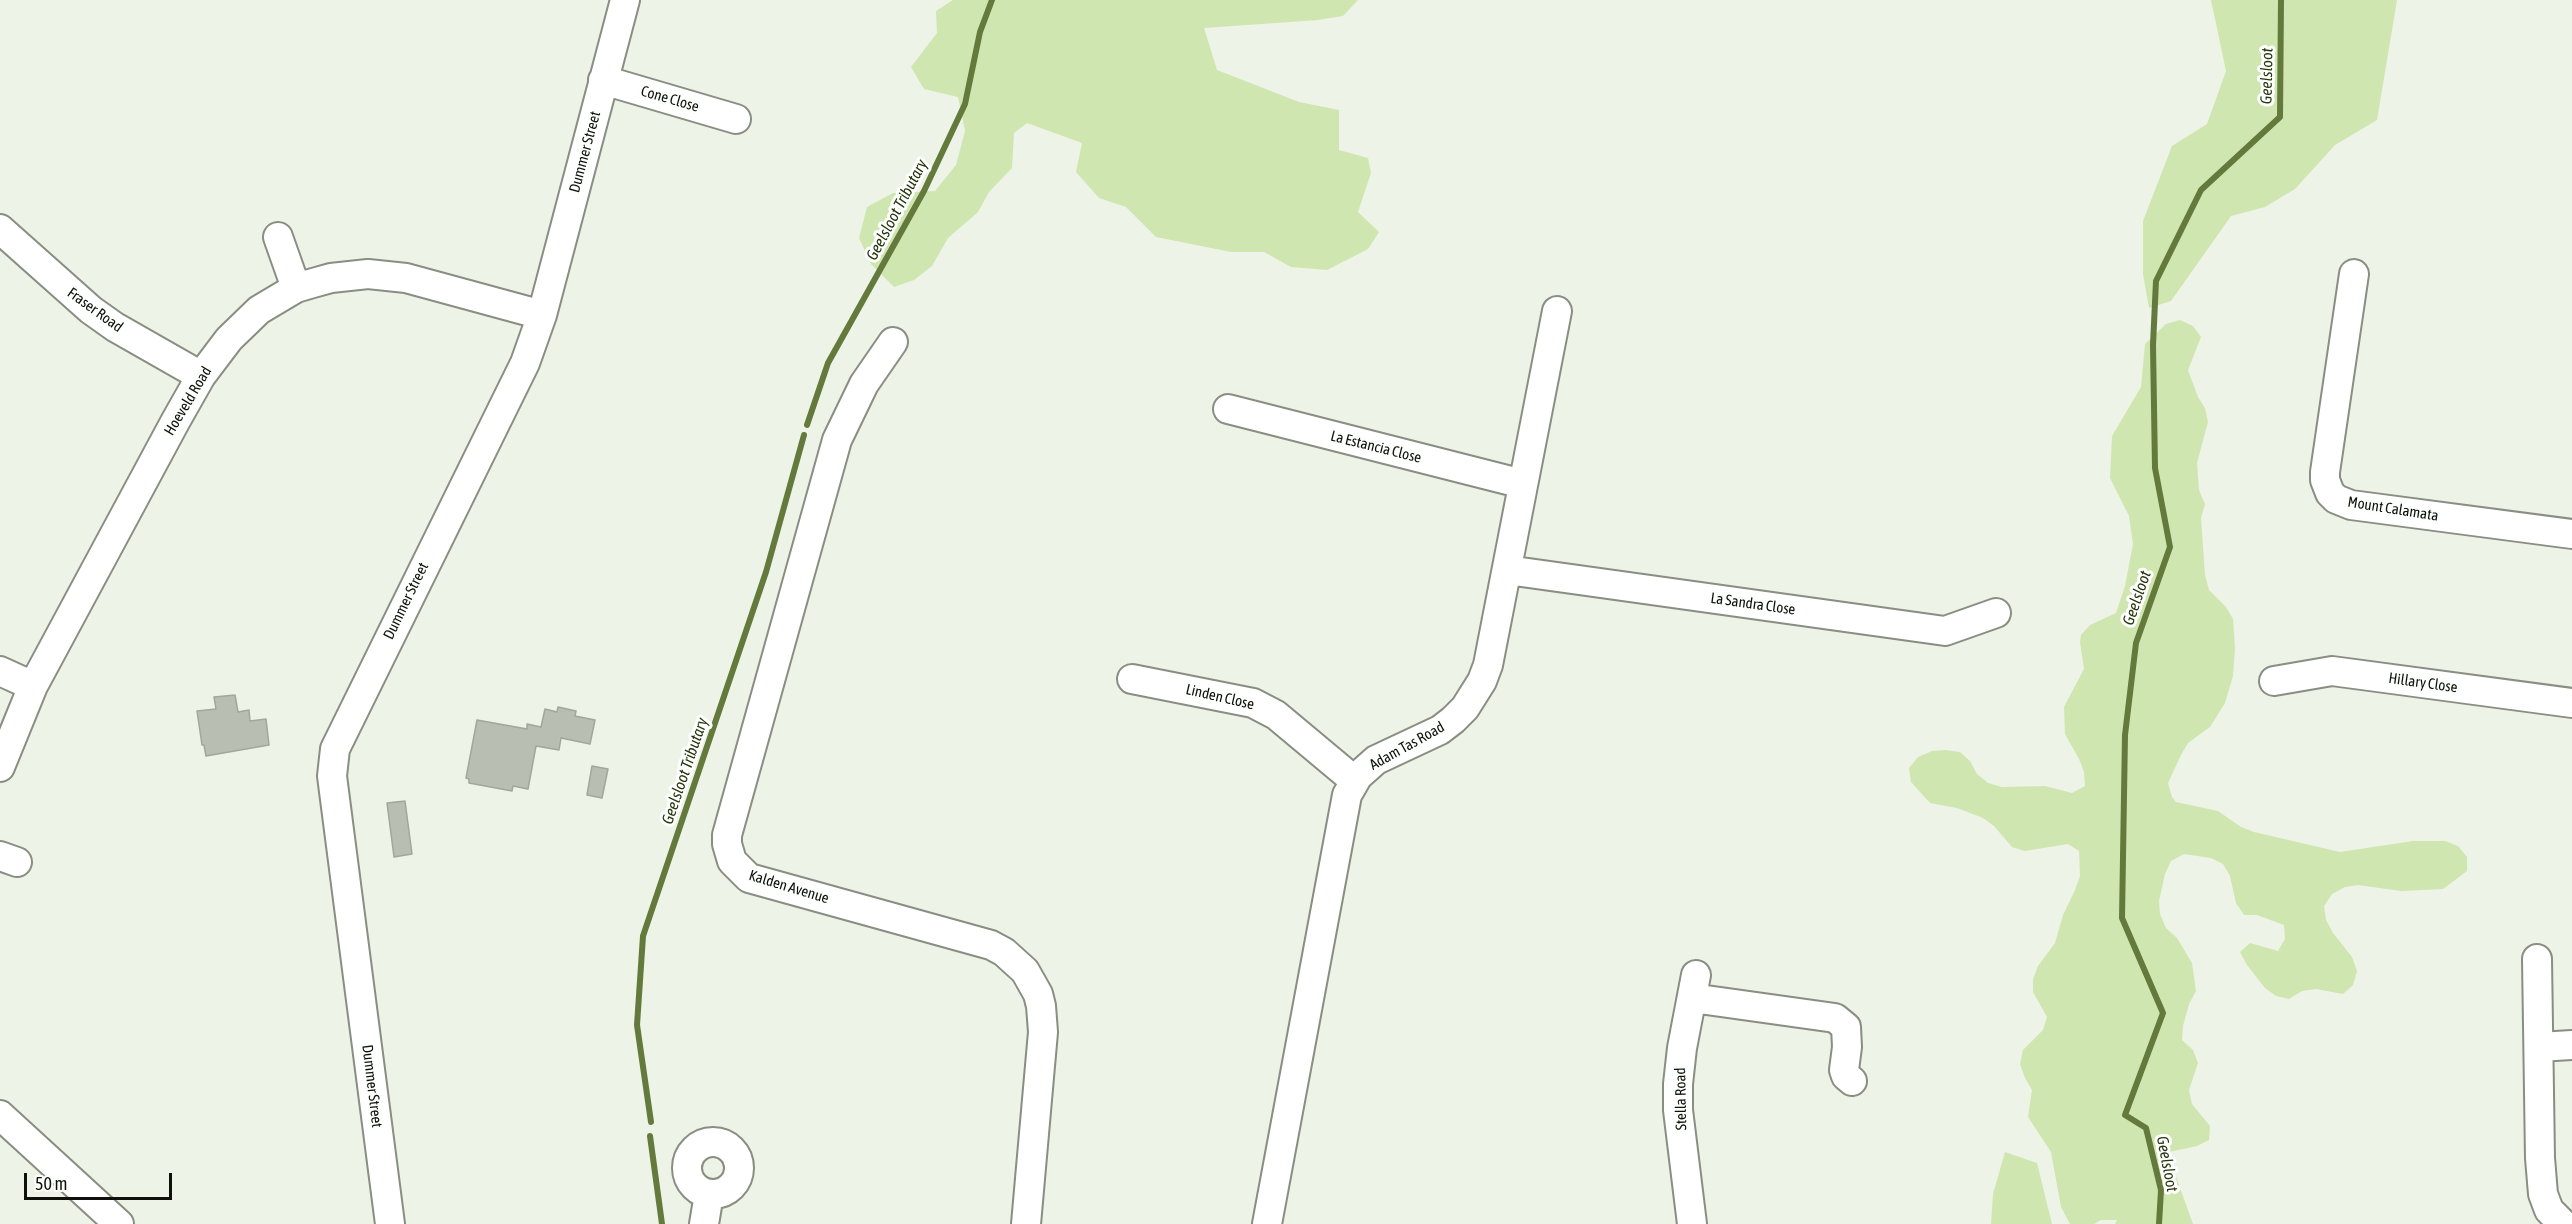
<!DOCTYPE html>
<style>
body{margin:0}
#map{position:relative;width:2572px;height:1224px;overflow:hidden;background:#edf3e6;font-family:"Asap Condensed",sans-serif}
canvas{display:block}
.scale{position:absolute;left:24px;top:1173px;width:148px;height:27px;box-sizing:border-box;border:3px solid #0f100c;border-top:0;padding-left:8px;font-size:18px;line-height:21px;white-space:nowrap;color:#0f100c;-webkit-text-stroke:4px #fdfffc;paint-order:stroke}
</style>
<div id="map">
<canvas width="2572" height="1224"></canvas>
<div class="scale">50 m</div>
</div>
<script>
const c = document.querySelector('canvas').getContext('2d');
c.lineJoin = 'round';
function paint(path, color) { c.fillStyle = color; c.fill(path, 'evenodd'); }
const poly = rows => new Path2D(rows.map(r => 'M' + r).join(''));
function trace(path, color, width, dash) { c.strokeStyle = color; c.lineWidth = width; c.lineCap = dash ? 'butt' : 'round'; c.setLineDash(dash || []); c.stroke(path); }
function write(font, color, halo, rows, align = 'center') {
  c.font = font + ' "Asap Condensed",sans-serif'; c.lineWidth = 6; c.setLineDash([]); c.textBaseline = 'middle'; c.strokeStyle = halo; c.fillStyle = color; for (const [text, x, y, turn = 0] of rows) {
    c.save(); c.translate(x, y); c.rotate((+turn || 0) * Math.PI / 180); c.textAlign = isNaN(turn) ? turn : align; if (halo) c.strokeText(text, 0, 0); c.fillText(text, 0, 0); c.restore();
  }
}
paint(poly([
 [953,0,1358,0,1343,16,1318,20,1204,28,1217,70,1299,102,1339,110,1339,150,1368,158,1371,173,1358,212,1379,232,1368,249,1327,270,1291,267,1264,252,1231,252,1156,237,1126,207,1099,198,1076,172,1082,143,1027,123,1014,133,1012,168,989,192,978,212,948,238,932,266,914,280,894,287,871,264,859,238,867,207,893,193,935,191,956,165,965,131,958,97,924,89,911,67,937,33,936,11],
 [2211,0,2397,0,2377,120,2335,145,2295,189,2265,207,2231,216,2171,301,2149,308,2143,274,2143,221,2172,146,2207,124,2226,71],
 [2180,320,2193,326,2201,337,2188,370,2198,397,2205,408,2208,422,2197,463,2199,490,2205,504,2201,518,2205,575,2209,590,2226,607,2233,619,2235,648,2233,676,2225,703,2210,727,2188,743,2181,755,2168,783,2172,797,2176,802,2218,811,2241,827,2254,832,2340,852,2413,841,2445,841,2458,846,2467,857,2467,871,2443,889,2401,891,2358,885,2345,887,2332,894,2324,906,2326,920,2333,933,2352,957,2357,971,2353,985,2343,994,2316,989,2302,991,2289,999,2276,996,2265,988,2247,965,2240,952,2250,943,2278,951,2285,939,2284,925,2257,915,2244,915,2236,903,2230,876,2223,864,2211,858,2184,854,2171,861,2165,874,2159,901,2160,914,2166,928,2177,938,2192,963,2196,991,2189,1004,2183,1026,2182,1040,2193,1050,2198,1063,2189,1090,2192,1104,2210,1126,2209,1140,2197,1146,2169,1152,2163,1164,2163,1171,2174,1171,2193,1224,2115,1224,2117,1220,2101,1220,2094,1224,2070,1224,2061,1207,2051,1152,2028,1117,2032,1090,2025,1078,2020,1064,2023,1050,2043,1030,2047,1017,2033,992,2033,979,2038,966,2055,943,2063,915,2075,890,2080,876,2079,851,2068,844,2025,851,2012,847,1994,826,1983,818,1957,808,1930,803,1911,782,1909,768,1918,757,1932,751,1946,750,1960,752,1970,761,1977,774,1988,783,2002,787,2045,786,2072,793,2085,786,2084,772,2079,759,2065,734,2064,707,2084,669,2080,642,2081,635,2090,625,2116,613,2125,586,2133,544,2129,516,2110,478,2112,436,2141,387,2145,344,2166,324],
 [2005,1152,2037,1163,2052,1224,1991,1224,1993,1194]
]), '#d0e6b0');
trace(poly([
 [807,425,828,363,924,191,965,104,980,32,992,0],
 [651,1122,637,1025,643,936,766,572,804,435],
 [650,1136,662,1224],
 [2159,1224,2161,1190,2146,1128,2125,1115,2163,1013,2122,918,2125,735,2136,643,2170,547,2155,468,2153,345,2156,281,2201,190,2280,117,2281,0]
]), '#647a3c', 6);
const building = poly([
 [235,695,238,712,249,710,250,721,266,719,269,745,206,756,204,745,202,745,197,711,216,709,214,697,235,695],
 [558,707,576,711,575,716,595,720,590,744,561,738,559,750,536,746,528,789,513,786,512,791,469,783,469,779,466,778,477,720,527,729,527,724,541,727,545,709,557,712,558,707],
 [592,766,608,769,602,798,587,795,592,766],
 [405,801,412,854,394,857,387,803,405,801]
]);
paint(building, '#b8beb1');
trace(building, '#a1a79a', 1.5);
const minor = poly([
 [603,80,736,119],
 [0,229,91,310,115,327,201,376],
 [278,237,296,288],
 [2354,274,2325,472,2325,480,2330,493,2336,499,2351,505,2572,534],
 [893,342,864,384,837,440,727,835,727,844,732,861,749,878,991,945,1004,952,1025,971,1038,994,1041,1006,1043,1032,1026,1224],
 [1228,409,1523,484],
 [1507,570,1945,631,1996,613],
 [0,671,33,686],
 [1132,679,1253,703,1276,715,1355,781],
 [2274,681,2332,671,2572,703],
 [0,767,33,686,175,422,201,376,229,339,259,310,296,288,313,283,331,278,368,274,406,278,542,315],
 [0,856,17,862],
 [2537,959,2540,1158,2543,1194,2549,1210,2563,1224],
 [1692,998,1835,1018,1846,1027,1847,1047,1844,1070,1846,1076,1852,1081],
 [2539,1047,2572,1045],
 [0,1115,119,1224],
 '687 1168a26 26 0 1 1 52 0a26 26 0 1 1-52 0Z',
 [390,1224,332,776,335,749,525,363,542,315,625,0],
 [704,1224,709,1194],
 [1267,1224,1347,795,1358,776,1376,760,1440,730,1453,720,1465,708,1482,681,1488,665,1557,311],
 [1692,1224,1678,1110,1678,1084,1682,1048,1696,975]
]);
trace(minor, '#888e81', 32);
trace(minor, '#fff', 28);
write('15px', '#0f100c', '#fdfffc', [
 ["Cone Close",670,99,16],
 ["Dummer Street",585,152,-75],
 ["Fraser Road",95,310,36],
 ["Hoeveld Road",188,401,-59],
 ["La Estancia Close",1376,447,14],
 ["Mount Calamata",2393,509,9],
 ["Dummer Street",406,601,-64],
 ["La Sandra Close",1753,604,8],
 ["Hillary Close",2423,683,8],
 ["Linden Close",1220,697,13],
 ["Adam Tas Road",1407,746,-29],
 ["Kalden Avenue",789,887,17],
 ["Dummer Street",372,1086,83],
 ["Stella Road",1681,1099,-91]
]);
write('italic 16px', '#27340f', '#fdfffc', [
 ["Geelsloot",2267,76,-89],
 ["Geelsloot Tributary",897,210,-62],
 ["Geelsloot",2137,598,-71],
 ["Geelsloot Tributary",685,771,-71],
 ["Geelsloot",2167,1164,79]
]);
</script>
